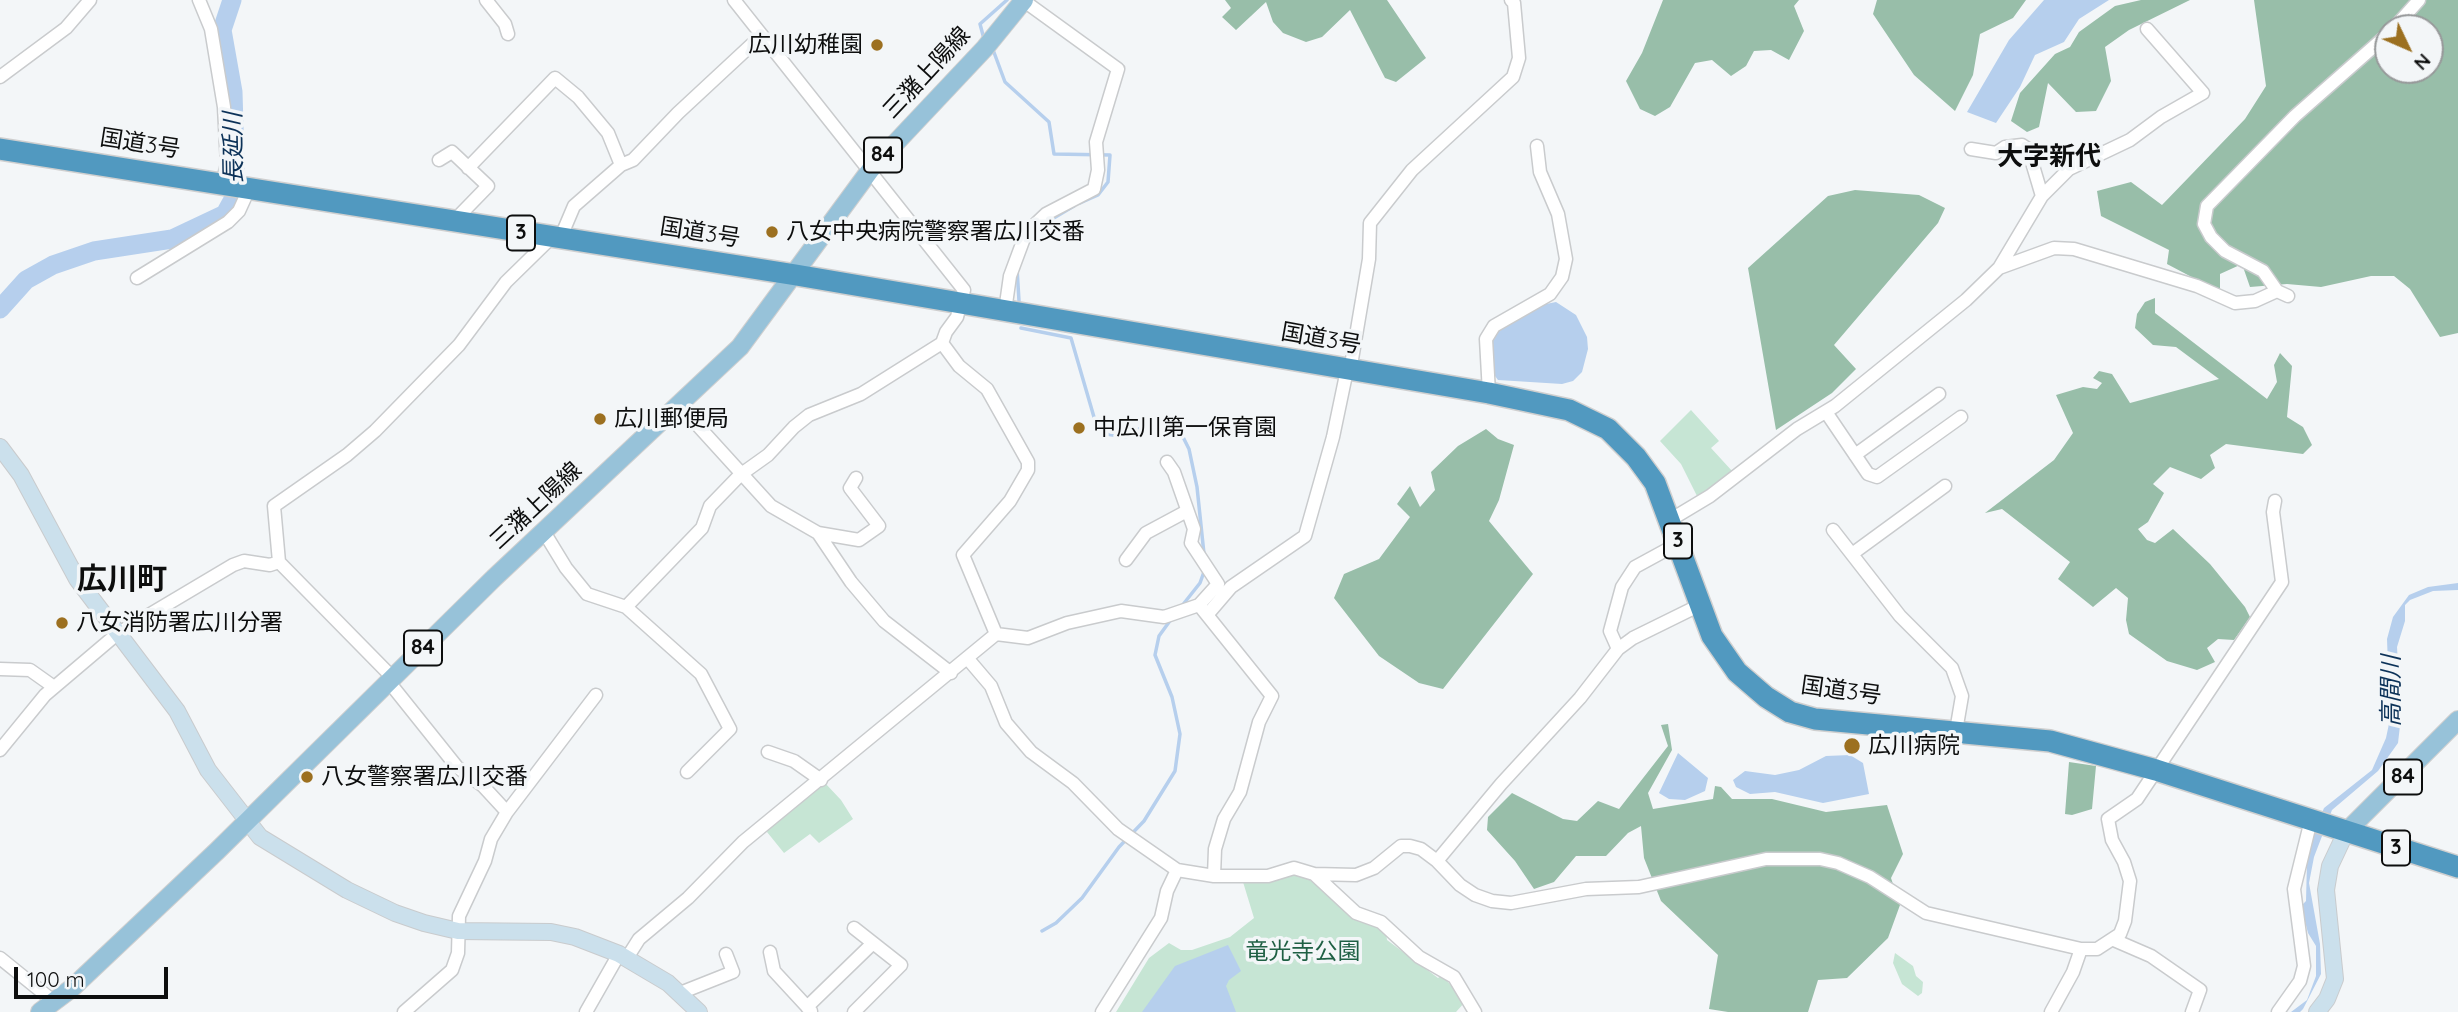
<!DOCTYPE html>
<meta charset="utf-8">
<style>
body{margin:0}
#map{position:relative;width:2458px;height:1012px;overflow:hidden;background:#f3f6f8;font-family:Quicksand,sans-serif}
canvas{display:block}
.north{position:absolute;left:2374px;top:14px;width:70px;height:70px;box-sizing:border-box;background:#f3f6f8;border:2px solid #97999a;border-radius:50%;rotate:134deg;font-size:19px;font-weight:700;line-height:28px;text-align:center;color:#0d0e0e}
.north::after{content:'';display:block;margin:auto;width:24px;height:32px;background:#9c7020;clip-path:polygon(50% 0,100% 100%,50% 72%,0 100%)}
.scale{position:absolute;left:14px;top:967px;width:154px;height:32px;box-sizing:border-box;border:4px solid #0d0e0e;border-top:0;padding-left:9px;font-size:21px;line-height:24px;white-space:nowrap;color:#0d0e0e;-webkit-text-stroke:5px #f3f6f8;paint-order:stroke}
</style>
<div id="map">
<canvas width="2458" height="1012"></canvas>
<div class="north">N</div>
<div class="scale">100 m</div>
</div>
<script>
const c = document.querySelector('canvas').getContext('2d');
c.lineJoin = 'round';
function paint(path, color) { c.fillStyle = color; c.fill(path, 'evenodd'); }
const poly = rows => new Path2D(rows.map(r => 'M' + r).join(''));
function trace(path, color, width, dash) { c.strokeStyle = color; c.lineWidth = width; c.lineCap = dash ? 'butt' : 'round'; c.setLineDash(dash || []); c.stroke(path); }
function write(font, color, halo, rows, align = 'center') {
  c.font = font + ' Quicksand,"Noto Sans JP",sans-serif'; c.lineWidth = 7; c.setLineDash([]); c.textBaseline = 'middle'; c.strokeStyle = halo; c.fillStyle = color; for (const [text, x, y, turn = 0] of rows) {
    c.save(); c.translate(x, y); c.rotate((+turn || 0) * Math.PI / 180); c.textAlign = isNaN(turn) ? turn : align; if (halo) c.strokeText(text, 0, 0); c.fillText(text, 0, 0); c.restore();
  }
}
paint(poly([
 [1691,410,1719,441,1711,448,1733,472,1710,491,1697,496,1681,464,1660,441],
 [825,783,841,800,853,819,819,843,810,834,784,853,767,832,769,826],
 [1291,874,1310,880,1350,914,1386,932,1387,940,1438,978,1442,975,1465,1002,1456,1012,1116,1012,1149,958,1169,943,1181,950,1192,950,1230,937,1254,918,1243,882],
 [1895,953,1913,966,1916,976,1923,982,1922,993,1918,996,1902,984,1893,963]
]), '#c6e5d4');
paint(poly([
 [1225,0,1387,0,1426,58,1396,82,1385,78,1350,10,1322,37,1306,42,1283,33,1273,22,1266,2,1236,30,1222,17,1231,8],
 [1663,0,1799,0,1794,6,1804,31,1789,60,1771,50,1754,51,1746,66,1731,76,1712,60,1695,63,1670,107,1655,116,1640,109,1626,81,1642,53],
 [1877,0,2026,0,2013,18,1980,34,1973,75,1955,111,1914,75,1873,14],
 [2141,0,2190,0,2129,30,2105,47,2111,81,2096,111,2076,112,2048,83,2039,127,2027,132,2011,121,2020,93,2055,54,2070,47,2079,32,2115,6],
 [2254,0,2458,0,2458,333,2440,337,2410,289,2394,276,2371,276,2321,287,2287,284,2250,287,2242,264,2220,274,2220,292,2167,264,2169,250,2101,216,2097,191,2131,182,2162,205,2245,119,2266,86],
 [2388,28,2430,28,2430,70,2388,70],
 [1855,190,1919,195,1945,208,1938,223,1834,345,1856,369,1832,393,1776,430,1748,268,1828,196],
 [2155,298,2155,313,2267,399,2277,382,2274,365,2280,353,2292,366,2287,417,2303,427,2312,445,2303,454,2226,444,2210,455,2215,468,2201,479,2170,467,2153,484,2164,493,2148,522,2138,529,2147,540,2155,543,2173,529,2210,564,2245,607,2250,617,2234,640,2218,639,2207,648,2215,662,2197,670,2167,661,2129,634,2126,620,2128,598,2116,588,2093,607,2058,579,2070,562,2002,509,1985,513,2054,460,2073,433,2056,395,2083,387,2097,389,2102,383,2093,378,2099,371,2112,374,2130,403,2219,379,2176,347,2153,345,2135,328,2137,314,2145,302],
 [1486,429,1498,439,1514,445,1499,500,1489,521,1533,574,1443,689,1419,683,1379,656,1334,598,1344,574,1379,559,1410,517,1397,504,1410,486,1420,507,1435,490,1431,472,1458,446],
 [1668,724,1672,750,1648,793,1653,809,1713,799,1715,786,1721,787,1732,799,1772,799,1826,812,1887,805,1903,854,1891,878,1900,905,1888,938,1847,978,1818,980,1808,1012,1728,1012,1709,1009,1718,955,1661,901,1644,858,1641,826,1628,833,1606,856,1576,856,1554,882,1534,889,1515,861,1487,830,1488,817,1512,793,1563,819,1577,821,1598,801,1619,809,1668,746,1661,725],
 [2069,762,2096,766,2092,809,2072,815,2065,814]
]), '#98bea9');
paint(poly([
 [2044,0,2109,0,2079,19,2064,42,2035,55,2020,87,1996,123,1967,112,2009,40],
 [1556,302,1576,315,1587,337,1588,349,1582,372,1573,381,1562,384,1498,380,1495,376,1491,339,1496,332,1541,305],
 [2458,583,2458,590,2433,591,2410,600,2405,605,2405,621,2397,647,2401,717,2398,743,2378,771,2332,810,2314,857,2309,883,2320,944,2321,974,2303,1009,2300,1012,2291,1012,2307,1000,2316,976,2316,946,2308,933,2301,906,2306,901,2307,862,2312,837,2324,808,2372,770,2386,738,2390,719,2387,639,2393,617,2409,595,2428,587],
 [1678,753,1708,778,1705,791,1685,800,1669,799,1659,793],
 [1850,755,1863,763,1869,794,1823,803,1775,792,1750,794,1736,787,1733,780,1745,771,1775,775,1799,770,1826,756],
 [1228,945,1241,971,1229,980,1226,986,1236,1012,1142,1012,1175,966]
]), '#b6cfed');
trace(poly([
 [984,39,980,24,1007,0],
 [992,47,1005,82,1049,122,1054,154,1110,155,1108,182,1098,195,1080,203],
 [1028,242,1042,225,1074,206],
 [1017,268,1019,301],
 [1021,328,1071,338,1096,424,1106,434,1126,437,1152,421,1159,420,1183,437,1189,449,1197,487,1204,554],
 [1181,607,1200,583,1205,569],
 [1042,931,1056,923,1082,898,1119,847,1144,821,1175,771,1180,734,1172,697,1155,655,1159,636,1172,618]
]), '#b6cfed', 3.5);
trace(poly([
 [0,309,26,280,53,265,94,251,172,239,225,214,236,194,233,92,222,30,232,0]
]), '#b6cfed', 19);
const street = poly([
 [199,0,211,29,224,107,227,164,222,184],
 [486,0,505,24,508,34],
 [734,0,964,290,957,317,946,332,942,343,959,366,987,389,1028,462,1028,470,1010,501,963,555,996,634],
 [2394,28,2419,0],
 [0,77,66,28,90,0],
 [1971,149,1996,153,2005,147,2022,145,2028,149,2042,196],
 [439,160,452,152,488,186,453,222],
 [468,168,555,78,578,97,608,133,621,165],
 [560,239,574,206,621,165,633,160,678,113,762,35],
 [1999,268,2042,196,2069,169,2130,140,2161,117,2203,93,2147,29],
 [137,278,228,222,239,211,249,189],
 [2288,296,2277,291,2263,271,2225,251,2211,237,2204,224,2207,206,2295,116,2388,34],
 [1005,311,1010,276,1026,233,1046,214,1094,189,1098,170,1096,142,1118,69,1024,1],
 [1350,371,1369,259,1370,223,1412,170,1513,77,1519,58,1514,3,1511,0],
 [1489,393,1486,339,1494,326,1550,294,1562,277,1566,259,1558,214,1540,172,1537,146],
 [680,406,771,506,818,533,851,582,884,621,951,673],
 [1826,412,1868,474,1877,477,1961,417],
 [1855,455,1939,394],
 [1670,520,1710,496,1797,429,1835,406,1966,300,1999,268,2054,248,2074,249,2197,286,2235,303,2255,301,2277,291],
 [1833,530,1900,616,1952,668,1962,696,1956,731],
 [544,532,566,568,587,594,626,607,701,674,730,729,687,772],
 [818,533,859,540,879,526,850,488,856,478],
 [1852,554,1945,486],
 [1126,560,1146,533,1187,511],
 [1199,605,1272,696,1259,722,1240,792,1224,819,1215,849,1214,876],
 [626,607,702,528,710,506,740,475,768,455,794,427,809,415,861,394,942,343],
 [1207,615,1231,587,1305,536,1333,437,1347,370],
 [1618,649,1610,631,1622,587,1635,567,1679,543],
 [968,659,991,686,1006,723,1031,752,1073,783,1118,829,1177,870,1214,876,1268,876,1294,868,1314,874,1356,875,1374,868,1401,846,1410,846,1421,849,1437,861,1460,885,1475,895,1492,901,1511,903,1586,889,1639,887,1766,859,1820,859,1838,863,1870,877,1926,913,2081,949,2097,949,2120,934,2125,921,2130,881,2124,862,2112,840,2108,819,2137,799,2282,582,2273,512,2275,501],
 [0,669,30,670,54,687],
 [393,678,279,562,274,506,347,455,375,431,459,345,506,282,551,238],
 [389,682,457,767,483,786,507,812],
 [0,750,45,695,117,634,233,565,244,561,270,565,279,562],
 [768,752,794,761,821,780],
 [1437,861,1501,784,1580,698,1618,649,1633,638,1700,605],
 [1314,874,1356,913,1381,922,1419,957,1454,977,1475,1012],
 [854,928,901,965,854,1012],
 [2114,940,2151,956,2200,990,2192,1012],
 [770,952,774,971,811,1011],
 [0,958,52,1000],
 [627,958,639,939,688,898,743,842,996,634,1028,638,1067,623,1121,611,1164,617,1199,605,1218,584,1191,543,1194,529,1174,472,1167,462],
 [680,993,733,972,726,954],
 [807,1007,872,944],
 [404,1012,452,970,458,953,459,916,485,861,491,839,507,812,596,695],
 [586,1012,619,954],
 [1102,1012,1161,918,1167,891,1177,870],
 [2051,1012,2073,972,2081,949],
 [2278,1012,2300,981,2304,966,2294,889,2311,820]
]);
const secondary = poly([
 [0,447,21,475,77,579,177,711,208,770,260,837,347,890,395,913,424,923,458,931,551,932,575,937,619,954,668,983,699,1012],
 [2317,1012,2327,999,2335,979,2326,890,2330,866,2346,832]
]);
const primary = poly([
 [2346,832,2458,720],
 [40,1012,72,988,217,851,494,578,740,347,871,169,985,48,1024,0]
]);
const highway = poly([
 [0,149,796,275,1489,393,1569,410,1608,429,1636,457,1655,483,1712,636,1737,672,1766,697,1790,712,1815,719,2050,741,2156,770,2458,867]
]);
trace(street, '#c9cbcd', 15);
trace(secondary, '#c9cbcd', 18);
trace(primary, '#cfcfcf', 20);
trace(highway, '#cfcfcf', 24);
trace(street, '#fff', 12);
trace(secondary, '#cbe0ec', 16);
trace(primary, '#97c2d9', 18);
trace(highway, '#5199c0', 21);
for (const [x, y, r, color] of [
 [877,45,7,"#9c7020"],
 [772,232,7,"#9c7020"],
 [600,419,7,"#9c7020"],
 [1079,428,7,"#9c7020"],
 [62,623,7,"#9c7020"],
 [1852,746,9,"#9c7020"],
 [307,777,7,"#9c7020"]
]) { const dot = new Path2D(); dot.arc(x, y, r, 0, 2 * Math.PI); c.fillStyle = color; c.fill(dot); trace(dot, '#f3f6f8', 2.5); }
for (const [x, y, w] of [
 [883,155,38],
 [521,233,28],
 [1678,541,28],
 [423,648,38],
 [2403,777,38],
 [2396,848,28]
]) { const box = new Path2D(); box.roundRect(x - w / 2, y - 17.5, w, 35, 5); c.fillStyle = '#f3f6f8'; c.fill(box); trace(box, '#0d0e0e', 2); }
write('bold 21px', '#0d0e0e', null, [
 ["84",883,155],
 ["3",521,233],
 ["3",1678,541],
 ["84",423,648],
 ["84",2403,777],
 ["3",2396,848]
]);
write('23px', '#0d0e0e', '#f3f6f8', [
 ["広川幼稚園",863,45,"right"],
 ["八女中央病院警察署広川交番",786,232],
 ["広川郵便局",614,419],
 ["中広川第一保育園",1093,428],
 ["八女消防署広川分署",76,623],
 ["広川病院",1868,746],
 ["八女警察署広川交番",321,777]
], 'left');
write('23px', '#0d0e0e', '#f3f6f8', [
 ["三潴上陽線",927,73,-47],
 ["国道3号",140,144,9],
 ["国道3号",700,233,9],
 ["国道3号",1321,339,10],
 ["三潴上陽線",536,506,-43],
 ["国道3号",1841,691,8]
]);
write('23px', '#1f6044', '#f3f6f8', [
 ["竜光寺公園",1303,952]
]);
write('italic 24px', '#0c3258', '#f3f6f8', [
 ["長延川",234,148,-91],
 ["高間川",2392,691,-90]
]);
write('bold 26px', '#0d0e0e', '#f3f6f8', [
 ["大字新代",2049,157]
]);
write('bold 30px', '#0d0e0e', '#f3f6f8', [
 ["広川町",122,580]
]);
</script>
